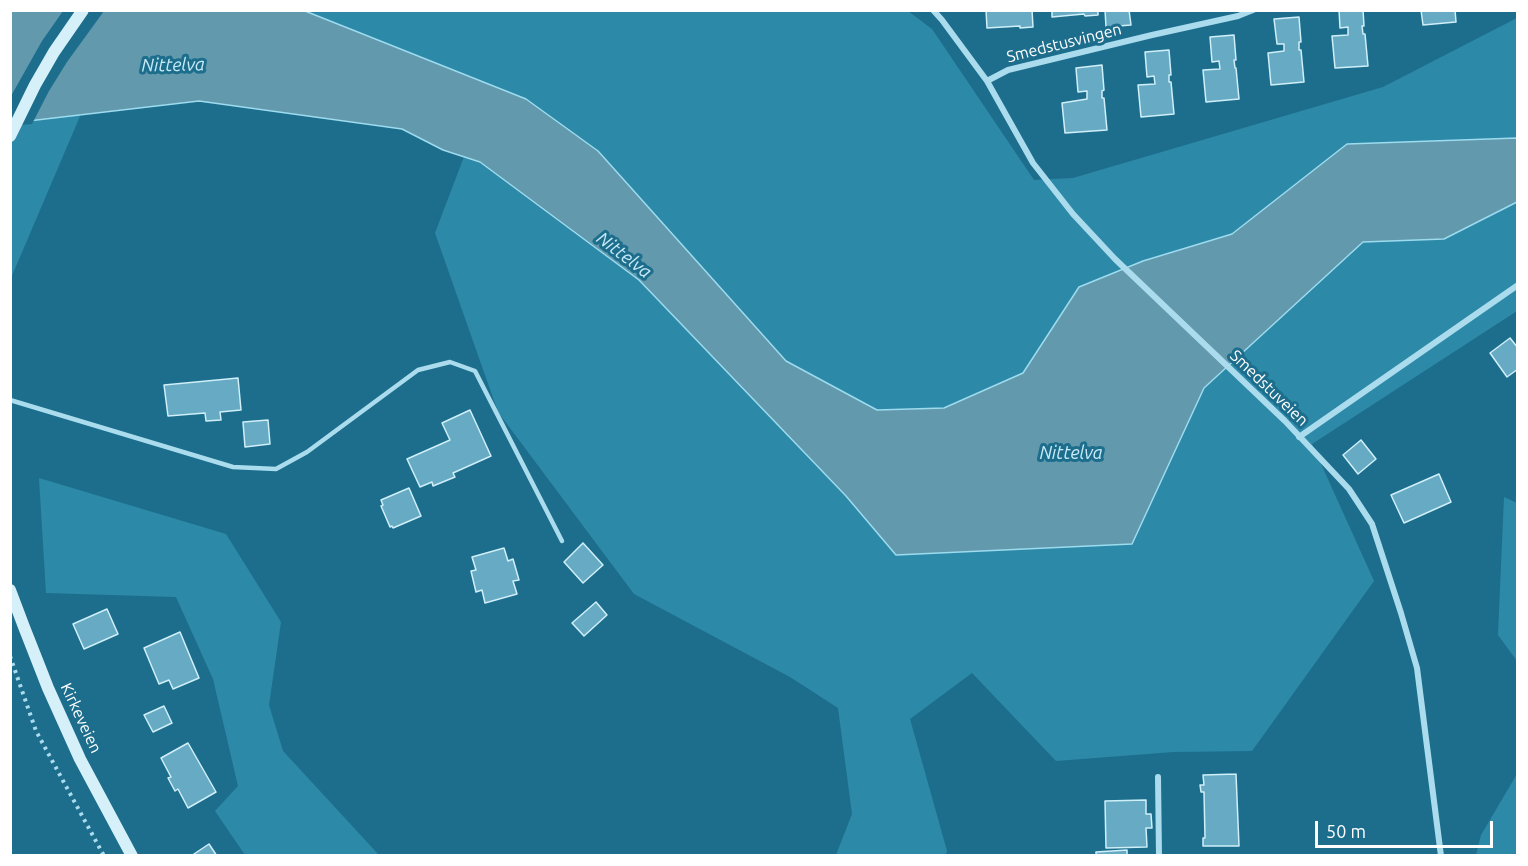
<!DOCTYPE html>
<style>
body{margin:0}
#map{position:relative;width:1528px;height:866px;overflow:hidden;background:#1d6e8d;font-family:Ubuntu,sans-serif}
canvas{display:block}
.frame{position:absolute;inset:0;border:12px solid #fff;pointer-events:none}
.scale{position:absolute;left:1315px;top:821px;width:178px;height:27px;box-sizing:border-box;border:3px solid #fff;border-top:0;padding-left:8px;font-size:18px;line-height:21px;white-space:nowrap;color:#fff;-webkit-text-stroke:4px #1d6e8d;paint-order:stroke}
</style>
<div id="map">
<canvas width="1528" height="866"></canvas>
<div class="frame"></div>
<div class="scale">50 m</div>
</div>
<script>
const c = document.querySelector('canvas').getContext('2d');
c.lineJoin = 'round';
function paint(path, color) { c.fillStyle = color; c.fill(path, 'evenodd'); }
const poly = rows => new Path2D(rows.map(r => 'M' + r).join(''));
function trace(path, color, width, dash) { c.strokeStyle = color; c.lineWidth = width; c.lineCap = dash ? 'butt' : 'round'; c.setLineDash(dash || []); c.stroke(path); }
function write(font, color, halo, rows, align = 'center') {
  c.font = font + ' Ubuntu,sans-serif'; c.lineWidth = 6; c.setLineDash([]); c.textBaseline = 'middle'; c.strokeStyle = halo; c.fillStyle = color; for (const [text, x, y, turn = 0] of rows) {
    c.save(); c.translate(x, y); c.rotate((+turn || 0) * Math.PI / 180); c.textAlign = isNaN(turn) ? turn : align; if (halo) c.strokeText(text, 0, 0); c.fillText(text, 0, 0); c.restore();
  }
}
paint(poly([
 [10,11,908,11,932,29,1034,180,1073,178,1383,87,1517,18,1517,311,1312,444,1374,581,1252,751,1173,752,1056,761,972,673,910,719,947,851,946,855,836,855,852,814,838,708,790,677,634,594,498,412,435,233,470,141,98,74,11,278],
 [39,478,226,534,281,622,269,705,283,751,379,855,245,855,215,811,238,786,213,679,176,597,46,593],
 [1504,497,1517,503,1517,661,1498,635],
 [1517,774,1517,855,1476,855,1481,835]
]), '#2d89a8');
const water = poly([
 [14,10,305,11,526,99,598,151,786,361,877,410,944,408,1023,373,1079,287,1143,261,1232,234,1347,144,1517,138,1517,202,1444,239,1363,242,1204,388,1132,544,896,555,846,496,639,280,480,162,443,150,402,129,199,101,11,123,10,12,14,10]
]);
paint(water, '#6299ad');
trace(water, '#9ddbef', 1.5);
paint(poly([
 [63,11,104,11,67,62,49,91,32,124,10,126,11,96,42,41]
]), '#1d6e8d');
const building = poly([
 [986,10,1032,10,1033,27,1020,28,1020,26,987,28,986,10],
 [1052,10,1098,10,1098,15,1085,16,1084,14,1052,17,1052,10],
 [1105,10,1129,10,1131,25,1106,27,1105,10],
 [1339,10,1363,10,1364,26,1362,26,1363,34,1365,34,1368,66,1335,68,1332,36,1348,35,1348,27,1340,28,1339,10],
 [1421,10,1455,10,1456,22,1423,25,1421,10],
 [1299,17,1301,42,1299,42,1299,50,1301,50,1304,82,1271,85,1268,53,1284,51,1284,44,1277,44,1274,19,1299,17],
 [1234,35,1236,60,1234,60,1235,68,1236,68,1239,99,1206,102,1203,70,1220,69,1219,61,1212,62,1210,37,1234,35],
 [1169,50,1171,75,1169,75,1169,82,1171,82,1174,114,1141,117,1138,85,1155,84,1154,76,1147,77,1145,52,1169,50],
 [1102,65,1104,90,1102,91,1102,98,1104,98,1107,130,1065,133,1062,103,1087,99,1087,91,1078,92,1076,68,1102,65],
 [1510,338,1518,348,1518,369,1507,377,1490,353,1510,338],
 [238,378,241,410,220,412,221,420,206,421,205,413,168,416,164,385,238,378],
 [470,410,491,456,453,473,455,477,433,486,432,482,420,487,407,459,450,440,442,423,470,410],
 [268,420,270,444,245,447,243,422,268,420],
 [1361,440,1376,459,1358,474,1343,455,1361,440],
 [1439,474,1451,502,1404,523,1391,495,1439,474],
 [409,488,421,516,393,528,392,526,390,527,381,506,383,505,381,500,409,488],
 [583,543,603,565,583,583,564,562,583,543],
 [504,548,508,561,513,559,519,580,513,581,517,594,485,603,482,590,476,592,471,571,476,570,472,557,504,548],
 [596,602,607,615,584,636,572,623,596,602],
 [107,609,118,634,84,649,73,624,107,609],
 [180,632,199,678,173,689,169,680,159,684,144,648,180,632],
 [164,706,172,723,153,732,144,715,164,706],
 [188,743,216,792,188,808,178,789,175,791,168,778,171,777,161,758,188,743],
 [1236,774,1239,846,1203,846,1203,838,1205,838,1204,792,1201,792,1200,785,1204,785,1203,775,1236,774],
 [1146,800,1146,814,1151,814,1152,828,1146,828,1147,847,1106,848,1105,801,1146,800],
 [209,844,217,856,191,856,209,844],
 [1127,850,1127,856,1096,856,1096,852,1127,850]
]);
paint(building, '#67aac3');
trace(building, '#cfeff9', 1.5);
trace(poly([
 [10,656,36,731,104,856]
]), '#aadced', 4, [3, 4.5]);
trace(poly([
 [10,400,233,467,276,469,307,452,418,370,450,362,475,371,562,541]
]), '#aadced', 4.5);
trace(poly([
 [933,10,942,20,987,81,1033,163,1073,214,1115,259,1285,421,1349,489,1372,524,1401,613,1417,668,1441,856],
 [987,81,1008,70,1152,35,1238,16,1253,10],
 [1299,437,1518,285],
 [1158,777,1159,856]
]), '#aadced', 6);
trace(poly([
 [10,136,35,85,54,52,83,10],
 [10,590,24,627,48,688,80,759,132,856]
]), '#d6f0f9', 12);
write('16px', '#fff', '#1d6e8d', [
 ["Smedstusvingen",1064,43,-14],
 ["Smedstuveien",1269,388,44],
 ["Kirkeveien",81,718,65]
]);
write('italic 18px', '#c8ebf7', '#1d6e8d', [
 ["Nittelva",173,65,-1],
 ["Nittelva",624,255,37],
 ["Nittelva",1071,453]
]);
</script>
